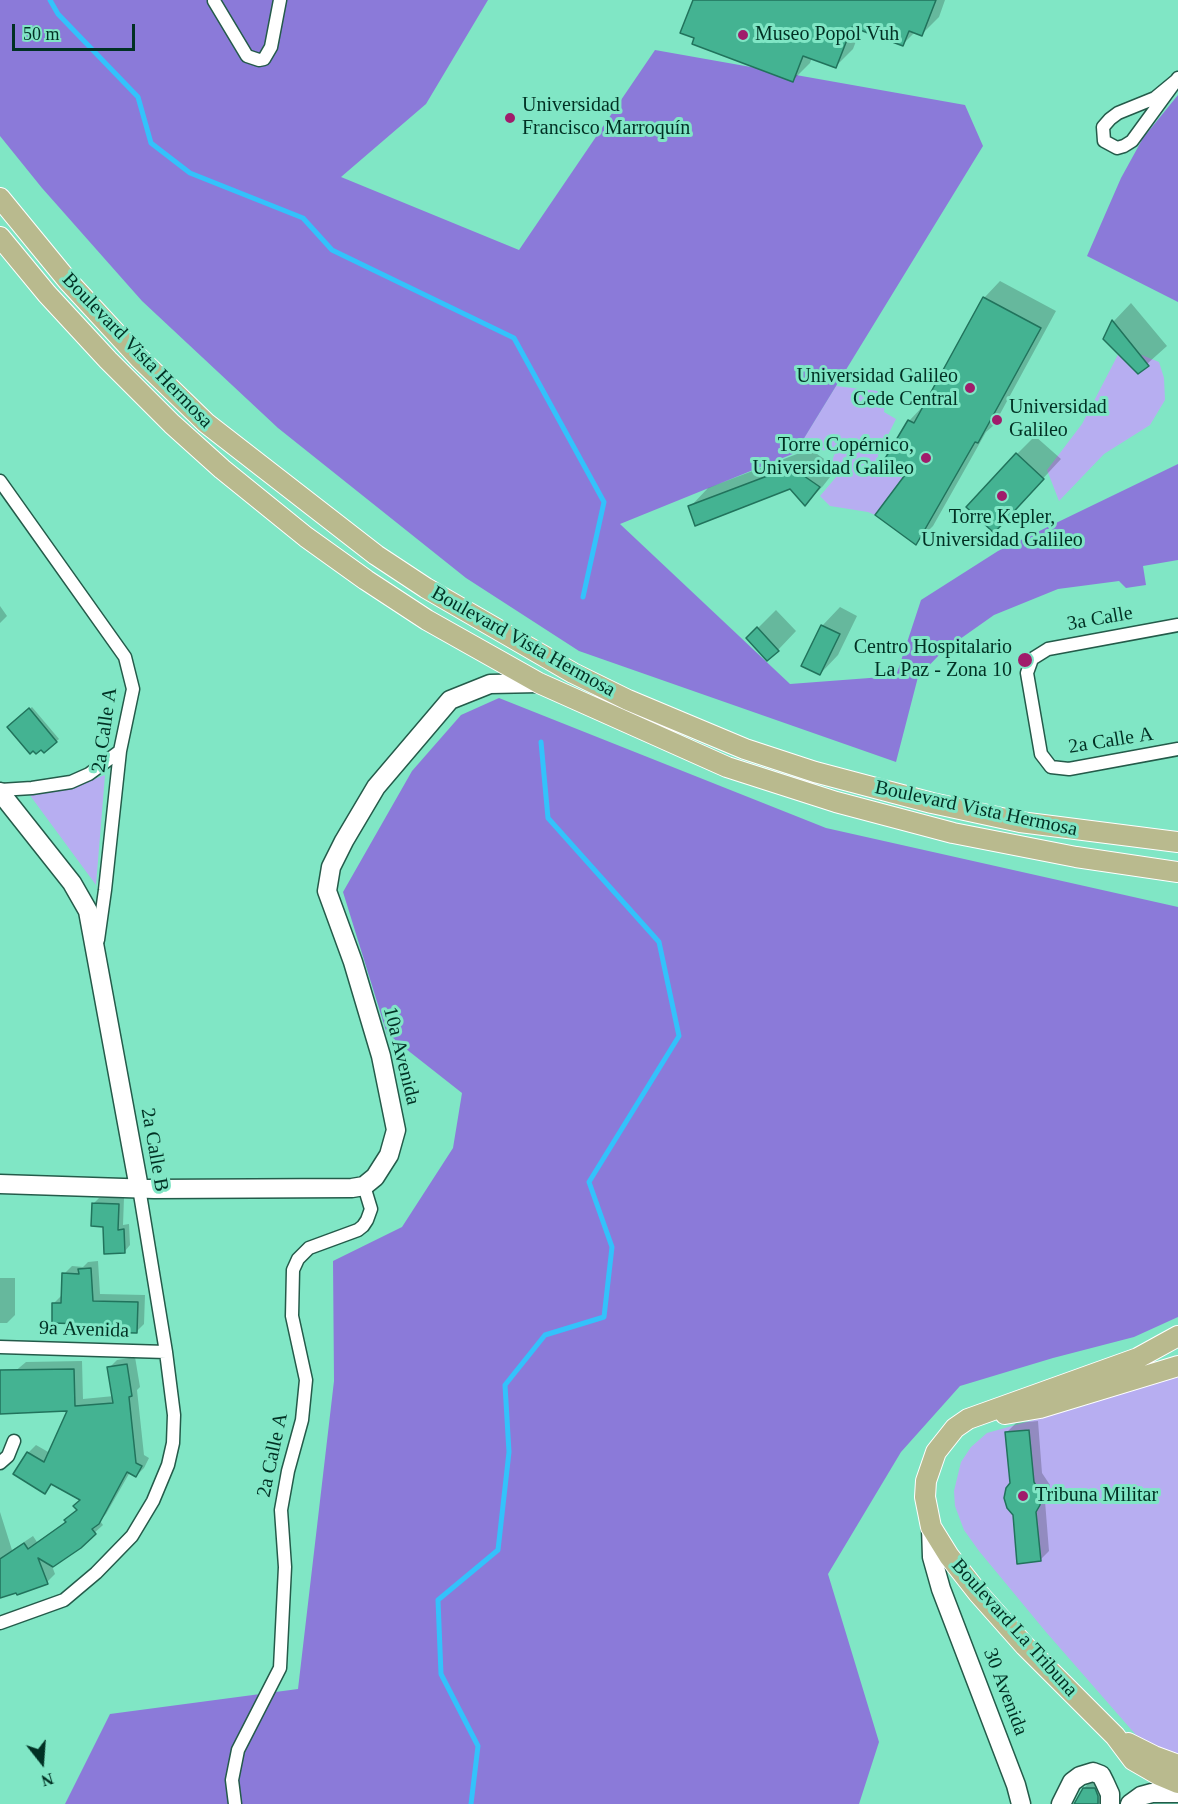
<!DOCTYPE html>
<meta charset="utf-8">
<style>
body{margin:0}
#map{position:relative;width:1178px;height:1804px;overflow:hidden;background:#80e6c5;font-family:"Times New Roman",serif}
canvas{display:block}
.north{position:absolute;left:12px;top:1732px;width:60px;height:60px;-webkit-text-stroke:4px #80e6c5;paint-order:stroke;rotate:163deg;font-size:16px;font-weight:700;line-height:24px;text-align:center;color:#013124}
.north::after{content:'';display:block;margin:auto;width:21px;height:27px;background:#013124;clip-path:polygon(50% 0,100% 100%,50% 72%,0 100%)}
.scale{position:absolute;left:12px;top:24px;width:123px;height:27px;box-sizing:border-box;border:3px solid #013124;border-top:0;padding-left:8px;font-size:18px;line-height:21px;white-space:nowrap;color:#013124;-webkit-text-stroke:4px #80e6c5;paint-order:stroke}
</style>
<div id="map">
<canvas width="1178" height="1804"></canvas>
<div class="north">N</div>
<div class="scale">50 m</div>
</div>
<script>
const c = document.querySelector('canvas').getContext('2d');
c.lineJoin = 'round';
function paint(path, color) { c.fillStyle = color; c.fill(path, 'evenodd'); }
const poly = rows => new Path2D(rows.map(r => 'M' + r).join(''));
function trace(path, color, width, dash) { c.strokeStyle = color; c.lineWidth = width; c.lineCap = dash ? 'butt' : 'round'; c.setLineDash(dash || []); c.stroke(path); }
function write(font, color, halo, rows, align = 'center') {
  c.font = font + ' "Times New Roman",serif'; c.lineWidth = 6; c.setLineDash([]); c.textBaseline = 'middle'; c.strokeStyle = halo; c.fillStyle = color; for (const [text, x, y, turn = 0] of rows) {
    c.save(); c.translate(x, y); c.rotate((+turn || 0) * Math.PI / 180); c.textAlign = isNaN(turn) ? turn : align; if (halo) c.strokeText(text, 0, 0); c.fillText(text, 0, 0); c.restore();
  }
}
paint(poly([
 [1122,347,1159,362,1164,378,1165,400,1150,425,1104,454,1059,501,1047,470,1082,424],
 [836,386,878,391,886,394,884,412,896,419,878,455,879,476,904,477,875,515,868,512,830,506,820,496,837,476,828,469,837,449,795,453],
 [105,775,96,885,29,794,72,787],
 [1178,1375,1178,1754,1164,1750,1136,1735,1046,1632,979,1551,964,1530,955,1506,954,1491,961,1462,971,1447,987,1433,1077,1408]
]), '#b7aef1');
paint(poly([
 [0,0,488,0,426,104,341,177,519,250,655,50,965,105,983,146,795,453,620,524,790,684,896,676,921,600,998,551,1178,464,1178,560,1143,566,1146,585,1126,588,1119,581,1058,589,994,615,943,651,918,677,896,762,579,651,466,578,278,428,142,301,42,188,0,136],
 [1178,95,1178,302,1087,256,1121,178,1143,138],
 [499,698,826,828,1178,907,1178,1317,1134,1337,1053,1358,960,1386,901,1452,828,1574,879,1742,859,1804,65,1804,110,1714,298,1689,334,1381,333,1261,402,1227,453,1148,462,1093,387,1034,343,892,412,771,461,715]
]), '#8b7ad9');
paint(poly([
 [695,0,945,0,939,17,922,34,915,32,903,44,861,28,853,49,836,66,812,57,810,63,793,80,696,37],
 [1000,281,1056,311,994,425,986,432,933,526,916,543,908,474,909,421,926,403,984,298],
 [1131,303,1167,346,1138,372,1105,338,1114,321],
 [1035,436,1061,459,1012,512,1017,454],
 [810,449,837,468,823,486,805,504,790,487,690,507,708,488],
 [0,606,7,616,0,623],
 [840,607,857,616,838,655,820,674,822,626],
 [776,610,796,631,778,650,748,638],
 [32,707,59,739,45,751,9,727],
 [99,1198,124,1198,123,1225,129,1224,130,1245,125,1251,104,1225,93,1204],
 [98,1261,100,1294,145,1295,144,1324,136,1332,86,1322,54,1303,61,1296,64,1274,72,1266,83,1267,88,1262],
 [0,1278,15,1278,15,1315,7,1323,0,1323],
 [135,1357,140,1387,137,1390,144,1455,149,1458,144,1468,136,1476,130,1472,106,1514,100,1521,103,1525,80,1546,52,1566,55,1574,47,1582,0,1597,0,1512,12,1550,33,1536,37,1542,67,1521,78,1509,82,1499,53,1483,44,1492,28,1453,36,1445,50,1453,69,1410,0,1413,0,1384,26,1362,82,1361,83,1399,114,1396,109,1368,117,1360],
 [1038,1421,1042,1473,1050,1485,1049,1494,1045,1501,1049,1551,1040,1560,1012,1483,1007,1432,1016,1423],
 [1095,1777,1108,1804,1075,1804,1082,1790]
]), '#0003');
trace(poly([
 [50,0,58,14,138,97,151,143,190,173,303,218,332,250,514,338,604,502,583,597],
 [471,1804,478,1746,441,1674,438,1600,498,1550,509,1452,505,1385,545,1335,604,1317,612,1247,589,1182,679,1036,659,942,548,818,541,742]
]), '#33c2fb', 5);
const building = poly([
 [693,0,936,0,922,36,909,31,903,46,852,27,836,68,803,56,793,82,692,44,694,38,680,33,693,0],
 [983,297,1041,328,978,443,975,442,916,545,875,515,905,475,883,462,908,420,914,423,983,297],
 [1112,320,1149,366,1138,374,1103,339,1112,320],
 [1016,453,1044,479,994,533,966,507,1016,453],
 [791,467,820,487,805,506,790,489,695,526,688,506,791,467],
 [821,625,840,634,820,675,801,666,821,625],
 [757,627,779,651,767,661,746,638,757,627],
 [29,708,57,742,44,753,41,750,36,754,33,751,30,754,7,727,29,708],
 [92,1203,119,1204,118,1230,124,1229,125,1253,104,1254,103,1227,91,1226,92,1203],
 [91,1268,93,1301,138,1302,137,1333,84,1332,84,1324,52,1323,52,1303,61,1303,62,1273,79,1274,78,1269,91,1268],
 [127,1364,132,1396,129,1397,136,1463,142,1466,136,1477,127,1472,99,1524,92,1529,96,1534,81,1548,53,1567,38,1558,48,1584,17,1595,16,1593,0,1598,0,1559,24,1543,28,1549,66,1522,64,1520,77,1510,73,1506,80,1500,51,1484,45,1494,13,1474,27,1452,44,1462,67,1411,0,1414,0,1370,74,1369,75,1406,113,1403,107,1367,127,1364],
 [1029,1430,1034,1482,1041,1494,1040,1505,1036,1512,1041,1561,1017,1564,1013,1515,1007,1508,1004,1498,1006,1488,1010,1483,1005,1432,1029,1430],
 [1083,1788,1095,1788,1098,1796,1098,1804,1074,1804,1083,1788]
]);
paint(building, '#44b392');
trace(building, '#21735c', 1.5);
const street = poly([
 [214,1,247,56,259,60,264,59,271,47,280,0],
 [1178,79,1155,98,1118,113,1110,119,1103,127,1104,141,1117,148,1124,146,1132,141,1178,78],
 [0,481,125,657,133,689,120,751,105,890,98,940],
 [1178,625,1048,649,1032,659,1027,673,1041,754,1051,767,1069,769,1178,749],
 [0,790,32,788,71,782,89,774,120,751],
 [0,1347,166,1352],
 [0,1463,8,1456,14,1441],
 [0,1623,64,1600,96,1573,132,1536,153,1501,168,1465,173,1443,174,1415,166,1352,139,1188],
 [235,1804,232,1780,238,1750,280,1668,285,1567,281,1510,288,1471,302,1420,306,1380,292,1316,293,1270,298,1259,309,1248,358,1230,363,1226,367,1220,371,1209,364,1186]
]);
const secondary = poly([
 [0,792,72,883,88,911,139,1188],
 [0,1184,154,1189,352,1188,364,1186,375,1177,389,1155,396,1130,381,1056,353,962,327,891,331,867,344,841,376,787,450,700,490,684,539,683],
 [931,1527,932,1557,941,1589,1016,1785,1021,1804],
 [1061,1804,1072,1782,1080,1776,1093,1772,1101,1775,1105,1783,1110,1794,1110,1804],
 [1130,1804,1141,1796,1152,1793,1178,1793]
]);
const primary = poly([
 [0,198,68,281,139,358,206,423,376,555,426,588,573,673,628,700,745,749,815,772,932,803,1020,822,1178,842],
 [0,237,47,294,108,360,172,424,222,469,306,537,366,580,427,620,539,683,727,767,836,802,953,833,1076,857,1178,872],
 [1178,1336,1138,1358,968,1419,955,1428,936,1452,926,1481,925,1497,931,1527,949,1556,978,1593,1025,1646,1115,1736,1133,1760,1159,1775,1178,1783],
 [1005,1414,1040,1408,1178,1366],
 [1128,1743,1154,1756,1178,1765]
]);
trace(street, '#245b4a', 15);
trace(secondary, '#245b4a', 21);
trace(primary, '#fff', 22);
trace(street, '#fff', 12);
trace(secondary, '#fff', 18);
trace(primary, '#b9ba8e', 20);
for (const [x, y, r, color] of [
 [743,35,6,"#a01c6b"],
 [510,118,6,"#a01c6b"],
 [970,388,6,"#a01c6b"],
 [997,420,6,"#a01c6b"],
 [926,458,6,"#a01c6b"],
 [1002,496,6,"#a01c6b"],
 [1025,660,8,"#a01c6b"],
 [1023,1496,6,"#a01c6b"]
]) { const dot = new Path2D(); dot.arc(x, y, r, 0, 2 * Math.PI); c.fillStyle = color; c.fill(dot); trace(dot, '#80e6c5', 2); }
write('20px', '#013124', '#80e6c5', [
 ["Museo Popol Vuh",755,35],
 ["Universidad",522,106],
 ["Francisco Marroquín",522,129],
 ["Universidad Galileo",958,377,"right"],
 ["Cede Central",958,400,"right"],
 ["Universidad",1009,408],
 ["Galileo",1009,431],
 ["Torre Copérnico,",914,446,"right"],
 ["Universidad Galileo",914,469,"right"],
 ["Torre Kepler,",1002,518,"center"],
 ["Universidad Galileo",1002,541,"center"],
 ["Centro Hospitalario",1012,648,"right"],
 ["La Paz - Zona 10",1012,671,"right"],
 ["Tribuna Militar",1035,1496]
], 'left');
write('20px', '#013124', '#80e6c5', [
 ["Boulevard Vista Hermosa",137,351,46],
 ["3a Calle",1100,619,-10],
 ["Boulevard Vista Hermosa",523,642,29],
 ["2a Calle A",105,730,-82],
 ["2a Calle A",1111,741,-9],
 ["Boulevard Vista Hermosa",976,809,12],
 ["10a Avenida",401,1056,76],
 ["2a Calle B",154,1150,80],
 ["9a Avenida",84,1330,2],
 ["2a Calle A",273,1455,-78],
 ["Boulevard La Tribuna",1014,1628,48],
 ["30 Avenida",1005,1692,69]
]);
</script>
